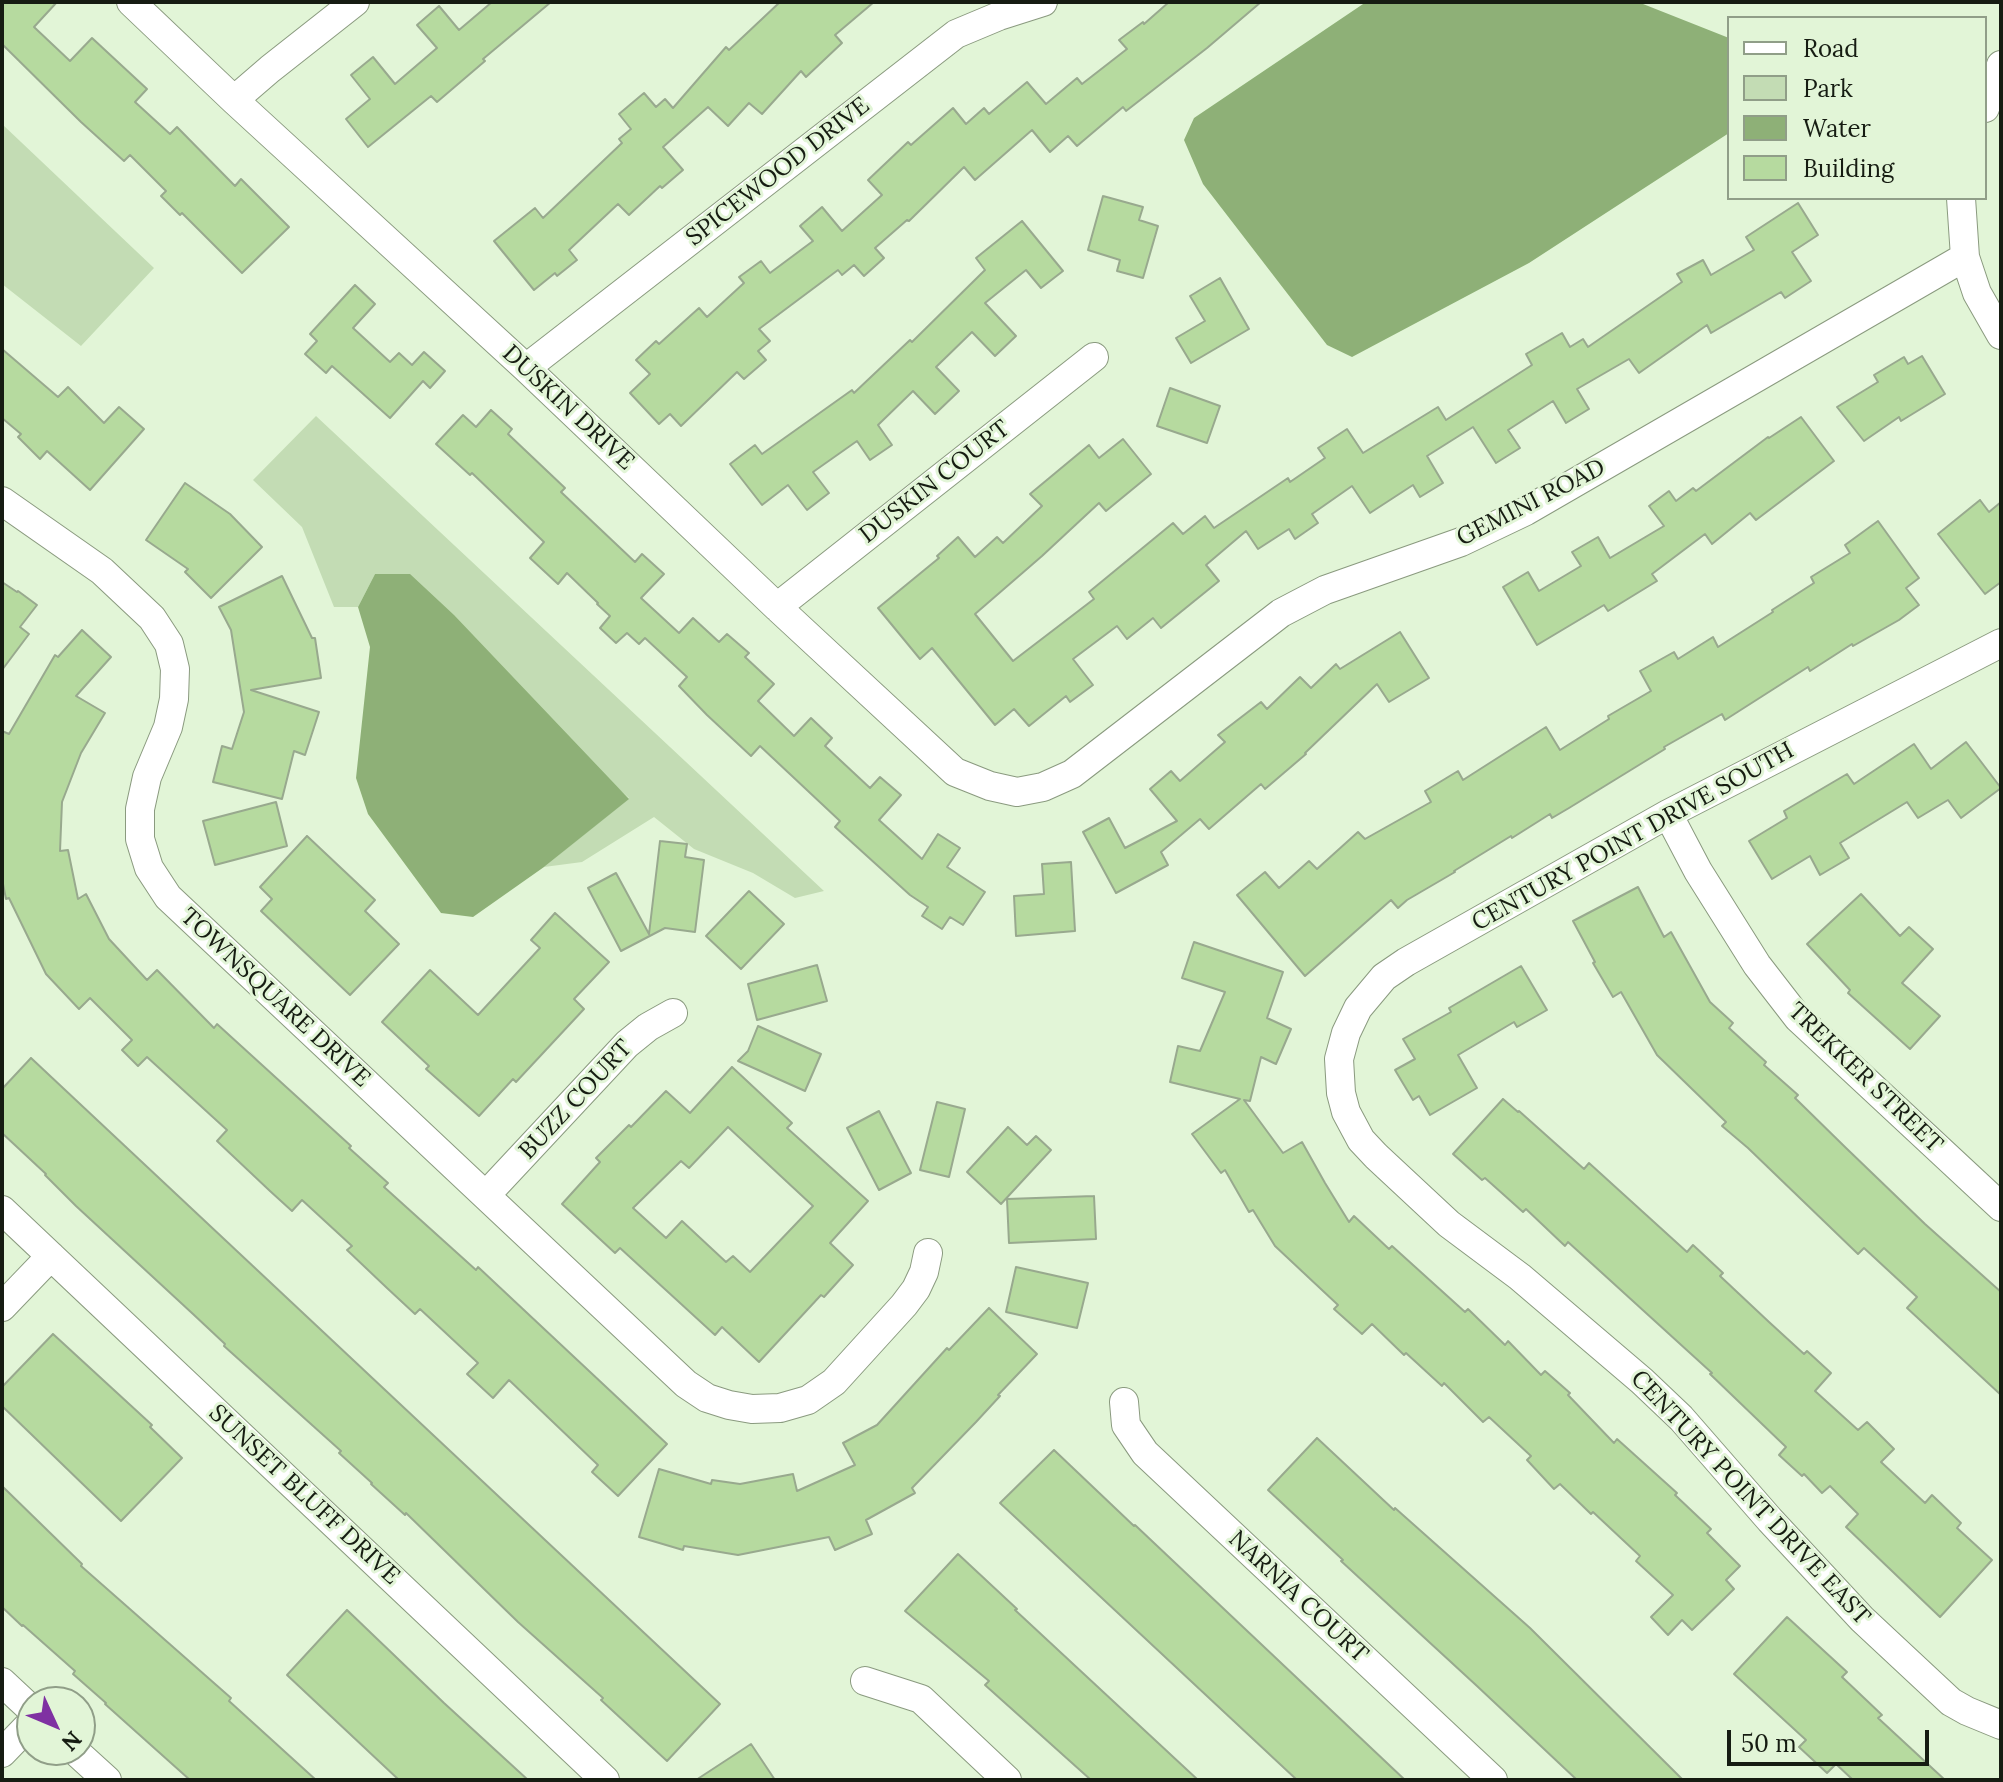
<!DOCTYPE html>
<style>
body{margin:0}
#map{position:relative;width:2003px;height:1782px;overflow:hidden;background:#e2f5d7;font-family:Lora,serif}
canvas{display:block}
.frame{position:absolute;inset:0;border:4px solid #161c12;pointer-events:none}
.legend{position:absolute;left:1727px;top:16px;width:260px;height:184px;box-sizing:border-box;background:#e2f5d7;border:2px solid #909e88;margin:0;padding:10px 14px;list-style:none;font-size:24px;color:#161c12}
.legend li{display:flex;align-items:center;gap:16px;height:40px}
.legend b{width:40px;border:2px solid #909e88}
.north{position:absolute;left:16px;top:1686px;width:80px;height:80px;box-sizing:border-box;background:#e2f5d7;border:2px solid #909e88;border-radius:50%;rotate:134deg;font-size:22px;font-weight:700;line-height:32px;text-align:center;color:#161c12}
.north::after{content:'';display:block;margin:auto;width:28px;height:36px;background:#7f31a2;clip-path:polygon(50% 0,100% 100%,50% 72%,0 100%)}
.scale{position:absolute;left:1727px;top:1730px;width:202px;height:36px;box-sizing:border-box;border:4px solid #161c12;border-top:0;padding-left:10px;font-size:24px;line-height:28px;white-space:nowrap;color:#161c12;-webkit-text-stroke:6px #e2f5d7;paint-order:stroke}
</style>
<div id="map">
<canvas width="2003" height="1782"></canvas>
<div class="frame"></div>
<ul class="legend">
<li><b style="height:10px;background:#fff"></b>Road</li>
<li><b style="height:22px;background:#c3dcb4"></b>Park</li>
<li><b style="height:22px;background:#8eb077"></b>Water</li>
<li><b style="height:22px;background:#b6da9f"></b>Building</li>
</ul>
<div class="north">N</div>
<div class="scale">50 m</div>
</div>
<script>
const c = document.querySelector('canvas').getContext('2d');
c.lineJoin = 'round';
function paint(path, color) { c.fillStyle = color; c.fill(path, 'evenodd'); }
const poly = rows => new Path2D(rows.map(r => 'M' + r).join(''));
function trace(path, color, width, dash) { c.strokeStyle = color; c.lineWidth = width; c.lineCap = dash ? 'butt' : 'round'; c.setLineDash(dash || []); c.stroke(path); }
function write(font, color, halo, rows, align = 'center') {
  c.font = font + ' Lora,serif'; c.lineWidth = 6; c.setLineDash([]); c.textBaseline = 'middle'; c.strokeStyle = halo; c.fillStyle = color; for (const [text, x, y, turn = 0] of rows) {
    c.save(); c.translate(x, y); c.rotate((+turn || 0) * Math.PI / 180); c.textAlign = isNaN(turn) ? turn : align; if (halo) c.strokeText(text, 0, 0); c.fillText(text, 0, 0); c.restore();
  }
}
paint(poly([
 [2,124,154,268,81,346,2,284],
 [316,416,824,891,795,898,753,873,694,849,654,817,582,862,544,867,629,798,375,574,358,607,334,607,302,527,253,480]
]), '#c3dcb4');
paint(poly([
 [1366,2,1638,2,1729,38,1729,133,1529,263,1352,357,1327,345,1203,184,1184,140,1194,118],
 [375,574,410,574,454,615,629,799,544,867,473,917,441,913,368,814,356,778,370,647,358,607]
]), '#8eb077');
const building = poly([
 [2,2,57,2,34,27,70,61,92,38,147,89,135,102,170,134,177,127,235,186,241,179,289,227,242,273,182,213,180,215,161,196,166,191,130,155,124,161,81,122,2,44,2,2],
 [492,2,551,2,483,59,485,61,437,102,431,96,368,147,346,119,370,99,351,75,373,57,395,84,437,48,417,25,439,6,459,30,492,2],
 [780,2,874,2,835,35,842,43,806,77,801,71,762,114,749,103,728,126,708,107,663,147,683,170,662,188,660,186,629,215,618,204,569,250,577,260,557,276,555,273,534,290,494,241,535,208,543,218,622,143,619,139,631,129,619,114,644,93,656,107,665,99,673,108,726,47,729,50,780,2],
 [1169,2,1261,2,1207,48,1126,111,1123,107,1077,146,1068,136,1050,152,1032,130,975,180,964,167,909,221,907,220,875,248,884,258,864,276,854,265,842,275,838,270,759,329,770,341,758,351,766,360,744,379,737,372,681,426,670,414,659,424,630,393,650,374,636,360,656,341,659,344,699,308,707,317,744,283,739,277,761,261,770,273,813,241,800,226,822,207,842,231,882,195,868,180,908,142,911,145,953,108,966,124,984,108,989,114,1027,82,1046,104,1077,78,1082,84,1127,49,1119,40,1143,22,1144,24,1169,2],
 [1103,196,1143,207,1139,220,1158,226,1143,278,1117,271,1120,260,1088,250,1103,196],
 [1798,203,1818,235,1792,252,1811,281,1785,298,1781,292,1711,333,1707,325,1639,373,1629,359,1577,389,1589,409,1566,423,1553,401,1508,430,1520,448,1496,463,1473,427,1427,456,1443,483,1420,497,1413,485,1370,513,1352,486,1312,514,1318,523,1295,539,1289,529,1258,549,1246,531,1206,565,1219,581,1161,628,1153,618,1127,639,1117,626,1073,659,1093,685,1070,702,1066,696,1029,726,1014,709,995,725,932,648,920,659,878,608,939,558,937,556,958,537,975,557,997,537,1003,543,1042,506,1030,494,1089,445,1099,458,1123,439,1151,474,1106,511,1099,503,1042,556,975,614,1013,661,1094,599,1089,592,1173,523,1183,534,1205,516,1214,528,1288,478,1290,482,1325,458,1318,448,1347,429,1363,453,1438,407,1446,420,1532,365,1526,354,1562,333,1570,347,1583,339,1588,347,1682,282,1677,274,1703,260,1711,275,1754,250,1746,237,1798,203],
 [1022,221,1063,271,1041,288,1026,270,985,303,1016,336,995,356,972,332,936,367,959,391,935,414,913,391,878,425,892,445,870,460,857,441,813,472,829,493,807,510,788,485,762,505,730,464,755,445,762,454,852,390,854,393,910,340,912,342,985,270,976,258,1022,221],
 [1220,278,1249,329,1191,363,1176,338,1205,321,1190,296,1220,278],
 [355,285,375,304,353,328,390,362,399,353,412,365,424,352,445,371,430,388,423,381,390,418,332,366,326,373,305,354,317,341,310,334,355,285],
 [2,349,58,397,68,387,104,423,119,407,144,429,90,490,47,451,40,459,18,437,21,434,2,418,2,349],
 [1922,356,1945,394,1901,421,1899,417,1864,441,1837,407,1878,382,1874,375,1904,357,1908,364,1922,356],
 [1170,388,1220,406,1207,443,1157,426,1170,388],
 [491,410,512,429,508,434,565,488,561,492,635,562,642,554,664,574,641,598,679,633,693,618,719,642,727,634,749,653,745,657,774,684,758,701,794,736,811,718,832,738,825,746,870,788,880,777,901,795,879,820,922,859,938,834,960,848,947,867,985,892,963,925,950,917,942,929,922,916,928,907,910,895,835,827,840,821,760,746,751,756,707,715,679,686,687,677,645,638,639,644,627,633,616,643,600,628,610,616,597,604,598,603,567,573,558,584,530,558,544,542,472,473,470,475,436,444,463,415,476,427,491,410],
 [1801,417,1834,461,1756,520,1750,513,1712,544,1705,534,1652,574,1657,581,1608,611,1604,605,1537,645,1503,587,1528,572,1539,591,1581,566,1572,552,1598,537,1610,558,1664,526,1649,506,1669,491,1676,501,1693,488,1696,491,1768,437,1769,438,1801,417],
 [185,483,230,514,262,547,211,598,185,572,188,569,146,540,185,483],
 [1980,500,1989,512,2001,502,2001,582,1985,594,1938,534,1980,500],
 [1878,521,1919,578,1906,588,1919,605,1899,620,1853,646,1852,644,1810,671,1808,667,1725,720,1722,714,1664,747,1665,749,1569,808,1552,818,1550,814,1512,838,1511,836,1454,871,1455,872,1407,900,1398,908,1391,900,1305,976,1237,895,1265,872,1279,888,1309,861,1317,869,1358,832,1365,839,1431,802,1425,791,1458,771,1463,780,1546,727,1560,750,1609,719,1608,716,1651,691,1640,671,1674,652,1678,659,1713,637,1718,647,1773,612,1772,610,1814,583,1811,577,1850,553,1845,545,1878,521],
 [282,576,312,638,315,638,321,678,251,690,319,712,305,755,294,751,282,799,213,782,222,746,232,749,244,712,231,630,219,607,282,576],
 [2,582,17,592,18,591,37,605,20,627,29,634,2,670,2,582],
 [82,630,111,657,76,696,105,713,81,753,62,802,60,851,68,850,78,899,86,894,109,939,147,980,157,970,214,1028,217,1024,351,1146,349,1148,388,1183,384,1187,476,1270,478,1267,667,1444,618,1496,592,1472,598,1465,509,1380,493,1398,467,1374,478,1363,420,1309,415,1314,387,1288,347,1250,352,1246,302,1200,292,1211,270,1191,217,1141,227,1130,147,1057,138,1066,122,1050,132,1040,90,998,79,1009,46,974,9,898,6,899,2,879,2,731,9,734,55,655,58,657,82,630],
 [1400,632,1429,678,1389,702,1377,684,1305,753,1306,754,1265,789,1261,784,1209,829,1200,819,1161,852,1168,865,1116,893,1083,832,1109,818,1125,848,1177,821,1150,789,1171,771,1180,781,1225,742,1218,735,1261,702,1267,709,1300,677,1311,688,1336,664,1340,669,1400,632],
 [1966,742,2001,788,1961,818,1948,800,1918,818,1907,802,1840,843,1849,858,1820,875,1810,856,1772,879,1749,841,1787,818,1784,811,1847,774,1854,784,1914,744,1931,769,1966,742],
 [276,802,287,846,215,865,203,821,276,802],
 [307,836,375,900,365,911,399,944,350,995,261,911,272,899,260,887,307,836],
 [660,841,687,844,685,857,704,860,695,932,665,928,621,951,588,888,616,873,649,934,660,841],
 [1071,862,1075,931,1016,936,1014,896,1044,894,1042,864,1071,862],
 [1638,887,1664,937,1671,932,1710,1002,1733,1023,1729,1028,1766,1062,1764,1065,1798,1095,1795,1098,1845,1147,1925,1224,2001,1292,2001,1395,1907,1308,1917,1297,1864,1248,1858,1254,1748,1148,1722,1126,1726,1122,1657,1055,1621,992,1613,997,1593,963,1595,962,1573,921,1638,887],
 [749,891,784,924,741,969,706,936,749,891],
 [1861,894,1900,936,1909,927,1933,949,1902,983,1940,1016,1910,1049,1848,993,1850,990,1807,944,1861,894],
 [555,913,609,962,574,999,584,1009,516,1082,513,1079,479,1116,426,1069,429,1066,382,1022,430,970,478,1015,540,948,531,940,555,913],
 [1194,942,1283,972,1267,1018,1291,1029,1276,1064,1261,1057,1250,1101,1244,1100,1283,1153,1302,1142,1325,1183,1349,1222,1354,1216,1389,1249,1392,1246,1465,1312,1468,1309,1505,1345,1508,1341,1541,1375,1545,1371,1570,1393,1568,1395,1614,1443,1617,1439,1677,1493,1675,1495,1711,1529,1707,1533,1740,1566,1726,1580,1734,1589,1692,1630,1682,1620,1668,1635,1651,1617,1673,1595,1636,1561,1640,1556,1593,1512,1591,1514,1560,1484,1554,1489,1527,1460,1531,1456,1489,1417,1483,1422,1444,1383,1442,1386,1406,1353,1404,1355,1372,1324,1362,1334,1334,1309,1338,1305,1275,1246,1253,1210,1249,1212,1225,1170,1221,1173,1192,1134,1240,1099,1170,1082,1178,1046,1200,1051,1225,992,1182,978,1194,942],
 [817,965,827,1001,757,1020,748,984,817,965],
 [1521,966,1547,1010,1517,1027,1514,1022,1458,1055,1477,1088,1430,1115,1419,1096,1413,1100,1395,1070,1415,1059,1403,1039,1451,1012,1449,1008,1521,966],
 [758,1026,821,1054,805,1091,738,1061,748,1051,758,1026],
 [31,1058,720,1704,667,1761,601,1700,603,1698,518,1622,406,1513,405,1515,371,1484,372,1483,339,1453,341,1451,224,1346,225,1344,193,1314,76,1206,45,1175,46,1174,2,1133,2,1089,31,1058],
 [732,1067,792,1123,787,1128,868,1201,830,1243,853,1265,824,1297,821,1295,759,1362,722,1327,715,1335,620,1248,615,1253,562,1204,600,1162,596,1158,629,1125,631,1127,666,1091,690,1113,732,1067],
 [728,1127,813,1206,750,1272,733,1256,726,1262,682,1221,666,1238,633,1208,681,1161,689,1168,728,1127],
 [1503,1099,1518,1112,1519,1111,1584,1169,1589,1163,1687,1252,1693,1245,1723,1273,1720,1276,1769,1322,1804,1354,1807,1351,1831,1373,1815,1391,1858,1430,1867,1422,1894,1449,1881,1462,1925,1503,1932,1495,1961,1523,1957,1528,1992,1560,1940,1617,1846,1527,1858,1514,1830,1486,1822,1493,1804,1474,1802,1476,1779,1455,1786,1447,1710,1374,1712,1373,1568,1242,1565,1246,1526,1209,1523,1212,1485,1178,1482,1180,1453,1154,1503,1099],
 [937,1102,965,1109,949,1177,920,1170,937,1102],
 [879,1111,911,1173,879,1190,847,1128,879,1111],
 [1008,1127,1027,1145,1036,1136,1051,1150,1001,1204,967,1172,1008,1127],
 [1094,1196,1096,1239,1009,1243,1007,1199,1094,1196],
 [1016,1267,1088,1283,1077,1328,1006,1312,1016,1267],
 [989,1308,1037,1354,998,1395,1000,1396,976,1422,912,1488,915,1493,866,1520,872,1534,835,1550,829,1537,738,1555,684,1546,683,1550,639,1537,659,1469,711,1484,712,1480,740,1484,793,1474,797,1491,855,1465,843,1443,877,1425,947,1348,949,1350,989,1308],
 [53,1334,152,1425,150,1427,182,1458,121,1521,2,1406,2,1387,53,1334],
 [1317,1438,1394,1510,1395,1508,1530,1628,1683,1780,1577,1780,1477,1686,1341,1561,1343,1560,1268,1490,1317,1438],
 [1054,1450,1134,1526,1135,1525,1405,1780,1297,1780,1000,1503,1054,1450],
 [2,1486,82,1564,81,1566,231,1698,229,1701,316,1780,190,1780,105,1704,106,1703,73,1674,75,1671,23,1625,22,1626,2,1607,2,1486],
 [958,1554,1017,1609,1015,1610,1198,1780,1091,1780,985,1685,989,1681,905,1611,958,1554],
 [347,1610,444,1703,528,1780,399,1780,287,1675,347,1610],
 [1787,1617,1847,1672,1842,1677,1882,1715,1878,1718,1945,1780,1853,1780,1836,1764,1827,1773,1799,1747,1806,1740,1734,1674,1787,1617],
 [751,1744,775,1780,696,1780,751,1744]
]);
paint(building, '#b6da9f');
trace(building, '#98a98e', 2);
const minor = poly([
 [131,2,234,100,526,368,777,607,955,772,990,786,1017,792,1043,787,1072,774,1281,613,1325,590,1461,542,1526,511,1965,257],
 [234,100,270,69,355,2],
 [1985,108,2001,65],
 [1961,198,1965,257,1977,293,2001,335],
 [526,368,956,34,999,16,1043,2],
 [2,501,102,571,152,618,169,644,175,669,174,699,168,727,147,777,140,809,140,839,149,868,168,897,686,1384,707,1398,729,1405,752,1409,780,1408,808,1400,834,1382,904,1305,916,1289,924,1272,928,1253],
 [777,607,1094,357],
 [2001,643,1668,814,1406,962,1384,977,1358,1008,1346,1033,1339,1059,1341,1093,1346,1112,1361,1140,1376,1156,1449,1224,1520,1277,1642,1381,1681,1418,1770,1520,1862,1619,1951,1702,1967,1711,2001,1725],
 [1668,814,1698,871,1757,965,1798,1018,2001,1207],
 [486,1195,627,1044,648,1027,673,1013],
 [2,1210,605,1780],
 [2,1307,51,1256],
 [1124,1402,1126,1425,1145,1453,1493,1780],
 [865,1681,921,1699,1007,1780],
 [2,1682,32,1710],
 [74,1750,107,1780],
 [2,1753,32,1722]
]);
trace(minor, '#8a9a7f', 30);
trace(minor, '#fff', 28);
write('24px', '#161c12', '#e2f5d7', [
 ["SPICEWOOD DRIVE",778,172,-38],
 ["DUSKIN DRIVE",568,408,43],
 ["DUSKIN COURT",935,482,-38],
 ["GEMINI ROAD",1531,503,-27],
 ["CENTURY POINT DRIVE SOUTH",1633,837,-29],
 ["TOWNSQUARE DRIVE",275,998,43],
 ["TREKKER STREET",1865,1078,44],
 ["BUZZ COURT",576,1100,-47],
 ["SUNSET BLUFF DRIVE",304,1495,43],
 ["CENTURY POINT DRIVE EAST",1750,1498,47],
 ["NARNIA COURT",1298,1597,43]
]);
</script>
